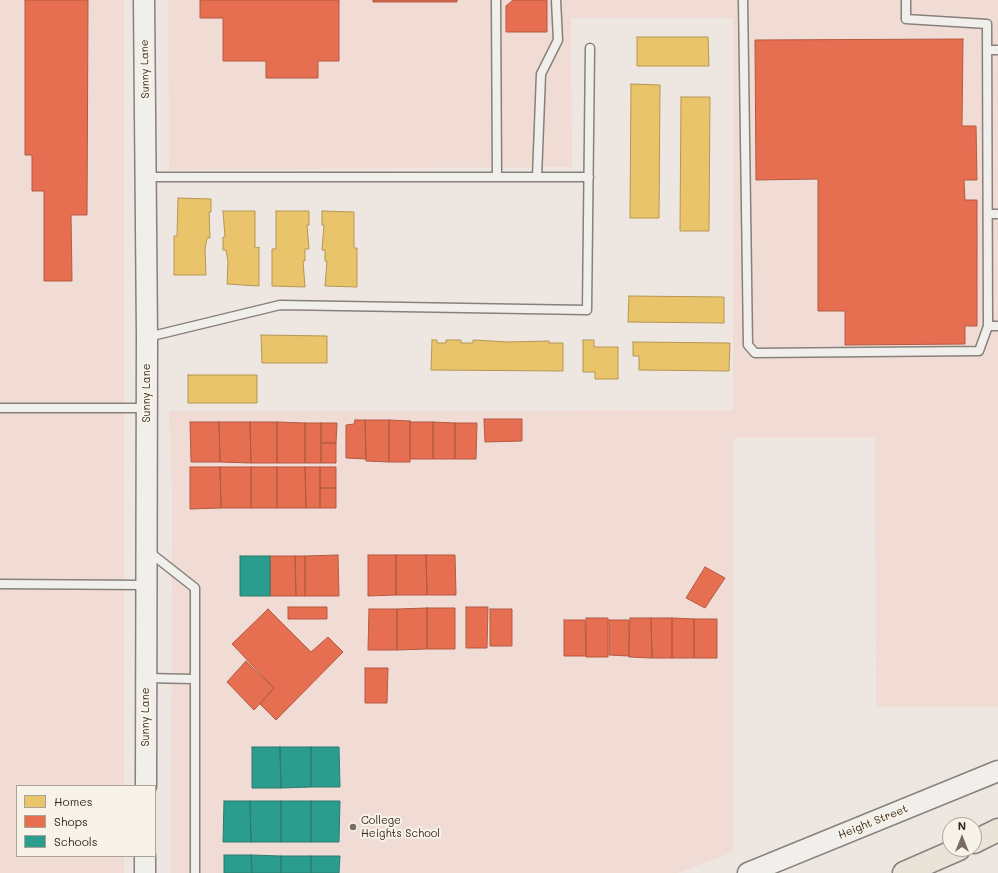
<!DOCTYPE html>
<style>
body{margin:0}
#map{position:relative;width:998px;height:873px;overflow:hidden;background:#eee6e1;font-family:Mali,sans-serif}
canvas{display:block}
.legend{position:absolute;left:16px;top:785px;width:140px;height:72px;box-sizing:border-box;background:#f7f3e8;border:1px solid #aca397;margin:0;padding:5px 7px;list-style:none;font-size:12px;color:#3b2a1e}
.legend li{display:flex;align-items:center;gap:8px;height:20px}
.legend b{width:20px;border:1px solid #aca397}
.north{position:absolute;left:942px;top:817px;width:40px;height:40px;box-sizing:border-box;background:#f7f3e8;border:1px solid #aca397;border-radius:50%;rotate:0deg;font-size:11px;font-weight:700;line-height:16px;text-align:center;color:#3b2a1e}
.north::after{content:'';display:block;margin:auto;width:14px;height:18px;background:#7a6c62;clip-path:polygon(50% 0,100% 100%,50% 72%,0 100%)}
</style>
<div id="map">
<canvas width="998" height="873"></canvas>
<ul class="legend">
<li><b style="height:11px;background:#e9c46a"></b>Homes</li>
<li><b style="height:11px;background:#e76f51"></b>Shops</li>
<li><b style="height:11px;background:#2a9d8f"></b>Schools</li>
</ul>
<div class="north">N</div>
</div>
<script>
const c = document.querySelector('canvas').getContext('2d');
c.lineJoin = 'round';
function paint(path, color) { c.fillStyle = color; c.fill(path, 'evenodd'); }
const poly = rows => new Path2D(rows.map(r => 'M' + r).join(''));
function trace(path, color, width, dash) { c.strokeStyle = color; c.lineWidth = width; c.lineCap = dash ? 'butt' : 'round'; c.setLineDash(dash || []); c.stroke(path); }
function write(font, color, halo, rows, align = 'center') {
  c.font = font + ' Mali,sans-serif'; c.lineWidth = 4; c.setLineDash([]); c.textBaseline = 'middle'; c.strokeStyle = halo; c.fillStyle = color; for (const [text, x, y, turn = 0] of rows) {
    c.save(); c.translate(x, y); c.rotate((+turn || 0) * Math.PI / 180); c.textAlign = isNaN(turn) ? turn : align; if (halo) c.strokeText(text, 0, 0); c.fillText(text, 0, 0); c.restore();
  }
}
paint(poly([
 [0,0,124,0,124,786,17,786,17,856,124,856,124,873,0,873],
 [168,0,998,0,998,707,876,707,875,438,734,438,733,852,678,873,171,873,172,495,169,411,733,410,733,18,571,18,572,167,169,170]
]), '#f0dcd5');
const homes = poly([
 [637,37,708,37,709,66,637,66,637,37],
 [631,84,660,85,659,218,630,218,631,84],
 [681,97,710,97,709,231,680,231,681,97],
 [178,198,211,199,211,212,209,212,210,238,207,238,205,249,206,275,174,275,174,236,177,236,178,198],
 [223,211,255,211,255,248,259,247,259,286,227,284,228,262,226,250,223,250,223,237,225,237,223,211],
 [276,211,309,211,309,225,307,225,309,249,305,249,305,261,303,261,305,287,272,286,272,249,276,249,276,211],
 [322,211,354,212,354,248,357,248,357,287,325,286,327,261,325,261,325,250,322,250,324,225,322,225,322,211],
 [629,296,724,297,724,323,628,322,629,296],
 [261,335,327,336,327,363,262,363,261,335],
 [432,340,437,340,437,343,446,343,446,340,461,340,461,343,473,343,473,340,509,342,549,341,549,343,563,343,563,371,431,370,432,340],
 [583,340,594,340,594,347,618,347,618,379,595,379,595,372,583,372,583,340],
 [633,342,730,343,729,371,639,370,639,356,633,356,633,342],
 [188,375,257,375,257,403,188,403,188,375]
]);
paint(homes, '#e9c46a');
trace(homes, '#b59653', 1);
const shops = poly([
 [25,0,88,0,87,215,71,215,72,281,44,281,44,191,32,191,32,155,25,155,25,0],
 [200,0,339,0,339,61,318,61,318,78,266,78,266,61,223,61,223,18,200,18,200,0],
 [373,0,457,0,457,2,373,2,373,0],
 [513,0,547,0,547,32,506,32,506,6,513,0],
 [963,39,962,126,976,126,977,180,964,180,965,200,977,200,977,326,965,326,965,344,845,345,845,311,818,311,818,179,756,180,755,40,963,39],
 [484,419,522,419,522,441,485,442,484,419],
 [355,420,365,420,366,459,346,458,346,425,354,424,355,420],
 [365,420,389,420,389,462,366,461,365,420],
 [389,420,410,421,410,462,389,462,389,420],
 [410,421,410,422,433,422,433,459,410,459,410,421],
 [190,422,219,422,220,462,191,462,190,422],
 [219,422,250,422,251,463,220,462,219,422],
 [250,422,277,422,277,463,251,463,250,422],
 [277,422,305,423,305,463,277,463,277,422],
 [433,422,455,423,455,459,433,459,433,422],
 [305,423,321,423,321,463,305,463,305,423],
 [321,423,337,423,336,443,321,443,321,423],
 [455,423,477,423,476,459,455,459,455,423],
 [321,443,336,443,336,463,321,463,321,443],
 [190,467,220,467,221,508,190,509,190,467],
 [220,467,251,467,251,508,221,508,220,467],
 [251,467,277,467,277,508,251,508,251,467],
 [277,467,305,467,306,508,277,508,277,467],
 [305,467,320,467,320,508,306,508,305,467],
 [320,467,336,467,336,488,320,488,320,467],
 [320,488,336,488,336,508,320,508,320,488],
 [338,555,339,596,305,596,305,556,338,555],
 [368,555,396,555,396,595,368,596,368,555],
 [396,555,426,555,427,595,396,595,396,555],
 [426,555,455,555,456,595,427,595,426,555],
 [270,556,295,556,296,596,270,596,270,556],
 [295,556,305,556,305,596,296,596,295,556],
 [705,567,725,578,705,608,686,598,705,567],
 [288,607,327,607,327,619,288,619,288,607],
 [466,607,488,607,487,648,466,648,466,607],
 [427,608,427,649,397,650,397,609,427,608],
 [427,608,455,608,455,649,427,649,427,608],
 [268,609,311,652,328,637,343,652,276,720,260,704,274,688,232,644,268,609],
 [369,609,397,609,397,650,368,650,369,609],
 [490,609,512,609,512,646,490,646,490,609],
 [586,618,608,618,608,657,586,657,586,618],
 [630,618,651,618,652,658,629,657,630,618],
 [651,618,672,618,672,658,652,658,651,618],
 [672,618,694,619,694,658,672,658,672,618],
 [694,619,717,619,717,658,694,658,694,619],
 [564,620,585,620,586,656,564,656,564,620],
 [609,620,629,620,629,657,629,656,609,655,609,620],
 [246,661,274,688,254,710,227,682,246,661],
 [365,668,388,668,387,703,365,703,365,668]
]);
paint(shops, '#e76f51');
trace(shops, '#b35a42', 1);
const schools = poly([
 [240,556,270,556,270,596,240,596,240,556],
 [252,747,280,747,281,788,252,788,252,747],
 [280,747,311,747,311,787,281,788,280,747],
 [311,747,339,747,340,787,311,787,311,747],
 [224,801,250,801,251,842,223,842,224,801],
 [250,801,281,801,281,842,251,842,250,801],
 [281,801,311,801,311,842,281,842,281,801],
 [311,801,340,801,339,842,311,842,311,801],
 [224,855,251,855,252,873,224,873,224,855],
 [251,855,281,856,281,873,252,873,251,855],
 [281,856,311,856,311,873,281,873,281,856],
 [311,856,340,856,339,873,311,873,311,856]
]);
paint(schools, '#2a9d8f');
trace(schools, '#2f7a6d', 1);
const service = poly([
 [496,0,497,177],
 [743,0,748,345,755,353,979,351,988,326],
 [906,0,906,19,987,24,988,326,998,326],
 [987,50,998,50],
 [146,177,589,177],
 [537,177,541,74,558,40,556,0],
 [988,214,998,214],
 [148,337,280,305,587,310,590,48],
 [0,408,146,408],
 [148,551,195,588,195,873],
 [0,584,146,585],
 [146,678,193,679]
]);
const tertiary = poly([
 [144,0,147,337,146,786],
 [145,873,145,856],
 [748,873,998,771]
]);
const motorway = poly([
 [974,842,998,830],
 [904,873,959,849]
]);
trace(service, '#87807b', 11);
trace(tertiary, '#87807b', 23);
trace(motorway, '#87807b', 25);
trace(service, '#f1efeb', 8);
trace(tertiary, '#f1efeb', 20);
trace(motorway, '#eae4d8', 22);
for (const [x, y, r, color] of [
 [353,827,4,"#7a6c62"]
]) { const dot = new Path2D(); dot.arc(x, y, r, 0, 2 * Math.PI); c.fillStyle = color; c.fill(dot); trace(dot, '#f7f3e8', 1.5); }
write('11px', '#3b2a1e', '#f7f3e8', [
 ["Sunny Lane",145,69,-91],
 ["Sunny Lane",147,393,-90],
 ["Sunny Lane",146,717,-90],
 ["Height Street",873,822,-22]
]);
write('11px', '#3b2a1e', '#f7f3e8', [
 ["College",361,821],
 ["Heights School",361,834]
], 'left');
</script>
